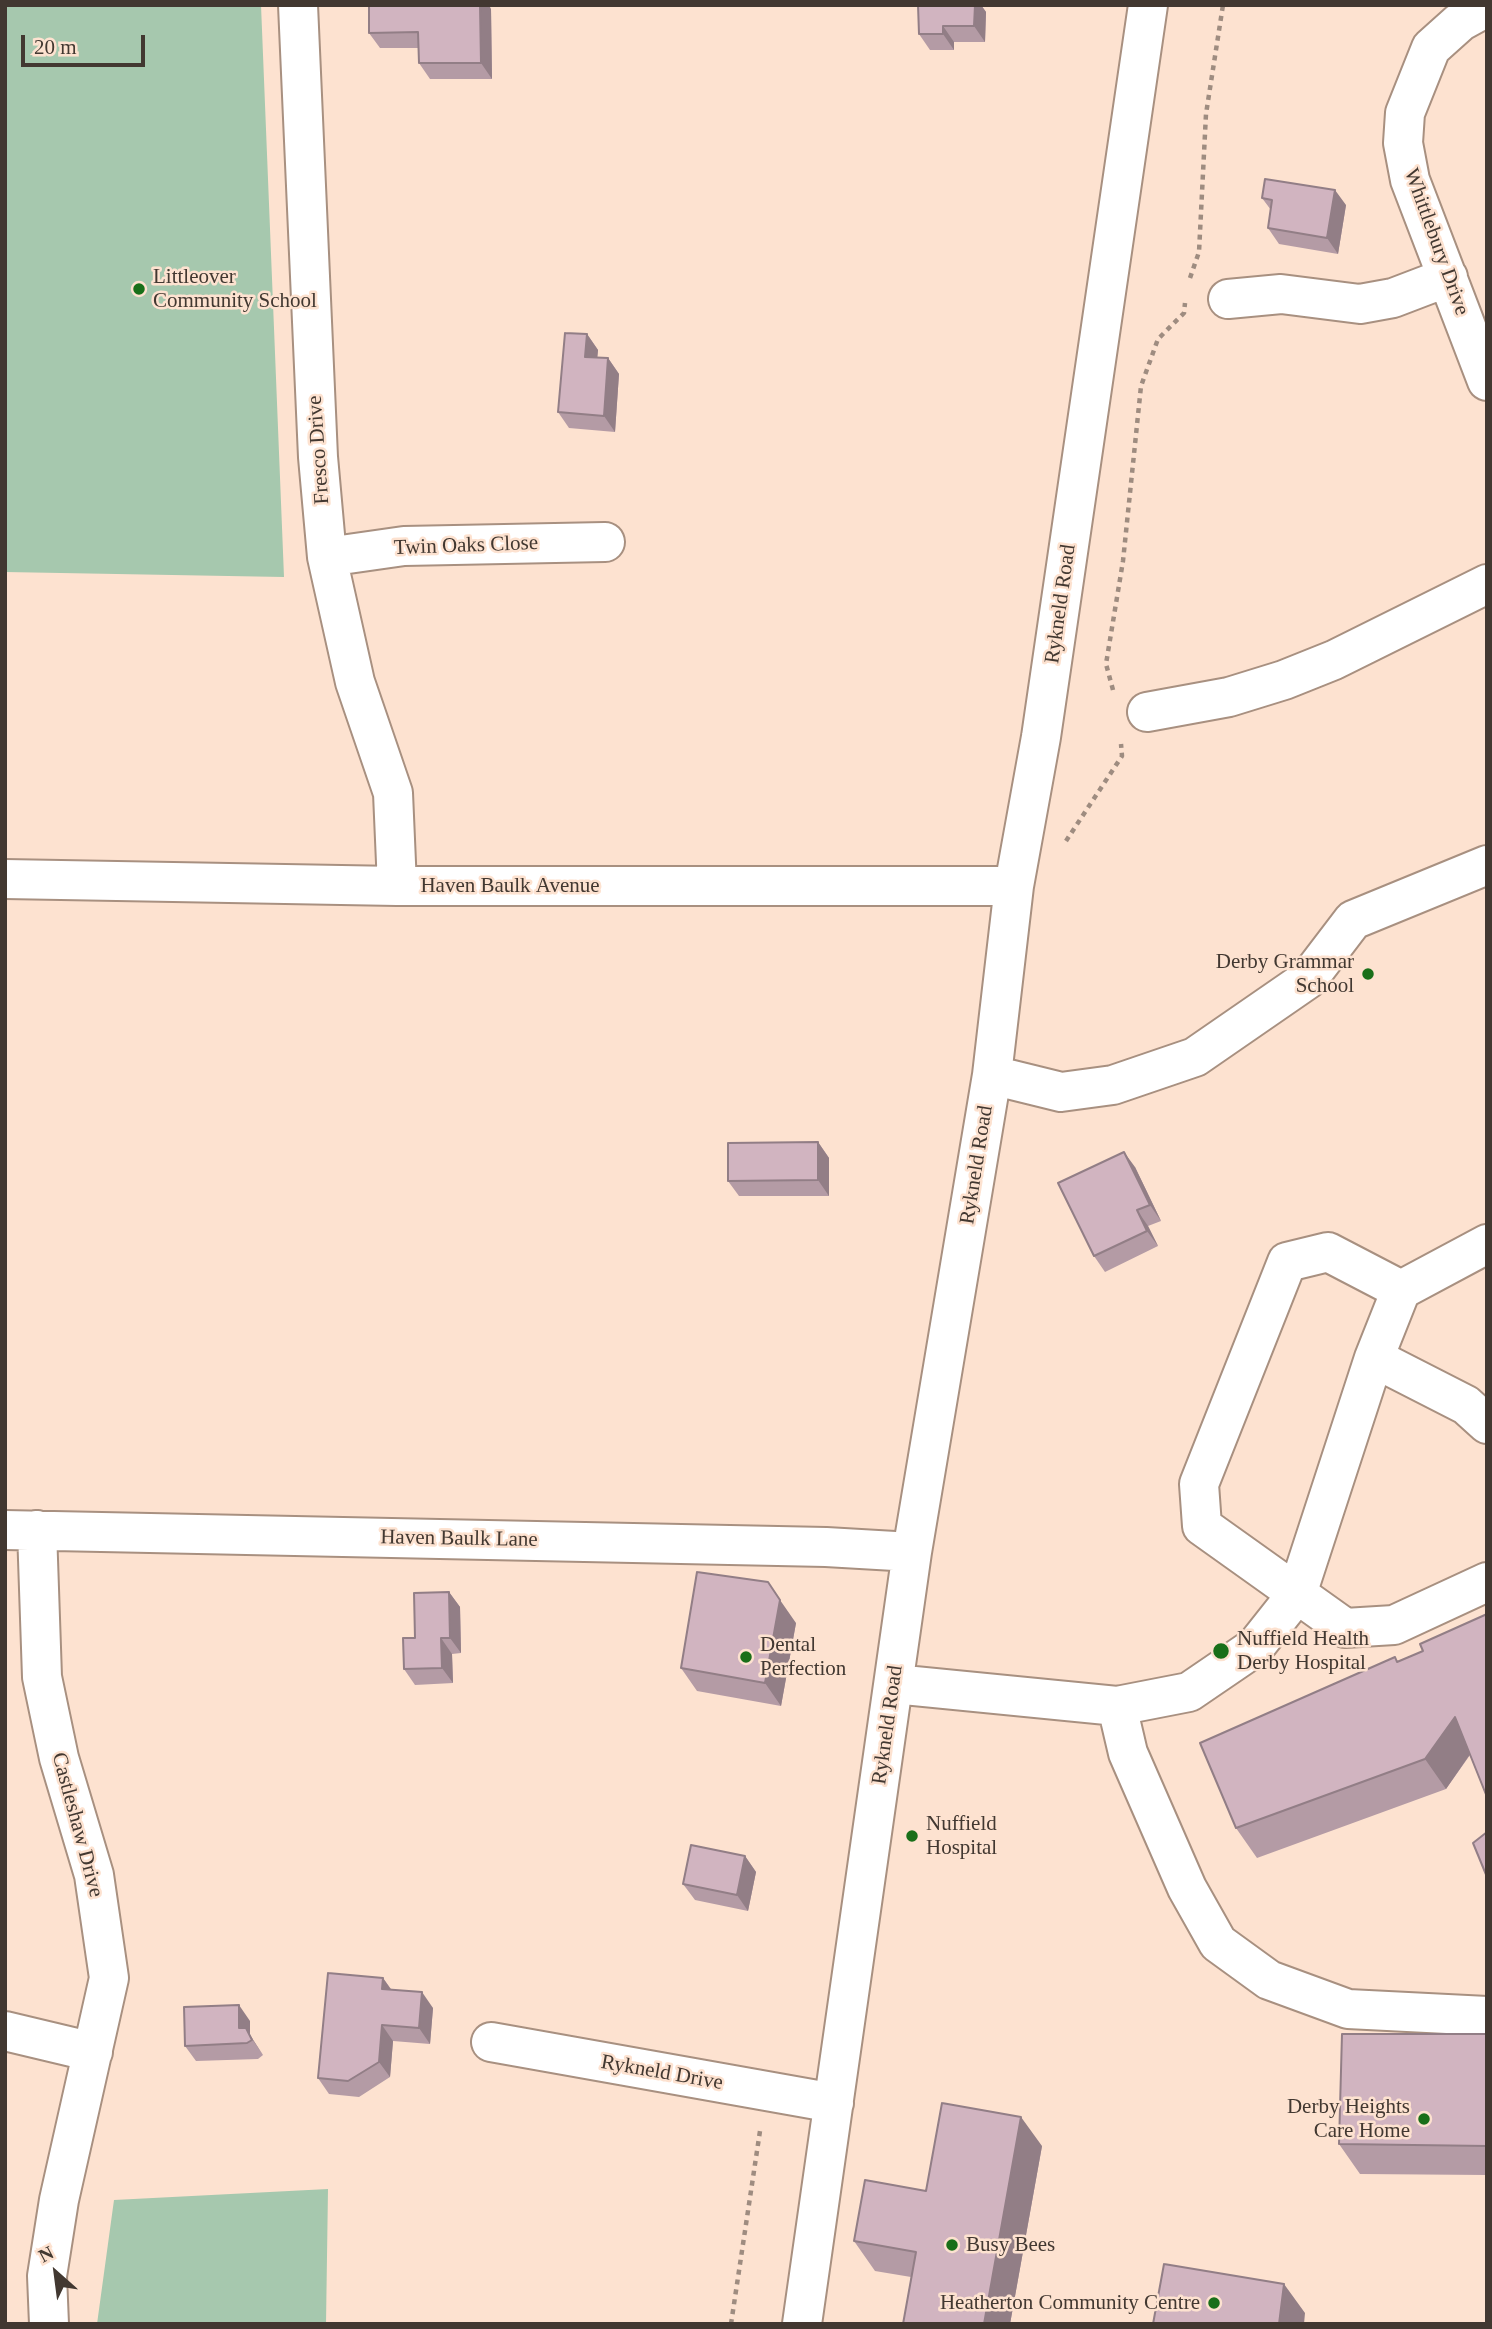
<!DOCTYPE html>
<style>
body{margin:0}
#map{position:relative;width:1492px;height:2329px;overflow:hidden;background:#fde2d0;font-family:Georgia,serif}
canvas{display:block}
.frame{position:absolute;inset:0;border:7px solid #423831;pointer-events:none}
.north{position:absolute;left:21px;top:2238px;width:70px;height:70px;-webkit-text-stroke:5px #fde2d0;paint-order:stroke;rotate:332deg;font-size:19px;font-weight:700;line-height:28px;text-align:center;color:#423831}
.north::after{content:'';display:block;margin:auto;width:24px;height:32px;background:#423831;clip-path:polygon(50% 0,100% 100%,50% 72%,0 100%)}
.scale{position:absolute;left:21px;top:35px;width:124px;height:32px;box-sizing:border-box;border:4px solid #423831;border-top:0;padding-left:9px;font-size:21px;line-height:24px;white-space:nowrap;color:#423831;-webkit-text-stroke:5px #fde2d0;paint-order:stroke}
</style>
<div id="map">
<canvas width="1492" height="2329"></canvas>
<div class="frame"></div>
<div class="north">N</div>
<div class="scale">20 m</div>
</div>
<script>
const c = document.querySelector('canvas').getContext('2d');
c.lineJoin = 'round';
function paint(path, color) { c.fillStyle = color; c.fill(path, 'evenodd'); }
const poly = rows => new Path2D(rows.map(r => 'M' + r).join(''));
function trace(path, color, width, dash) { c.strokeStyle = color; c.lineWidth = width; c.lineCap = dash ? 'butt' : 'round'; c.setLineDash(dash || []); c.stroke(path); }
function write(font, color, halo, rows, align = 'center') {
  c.font = font + ' Georgia,serif'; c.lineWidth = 5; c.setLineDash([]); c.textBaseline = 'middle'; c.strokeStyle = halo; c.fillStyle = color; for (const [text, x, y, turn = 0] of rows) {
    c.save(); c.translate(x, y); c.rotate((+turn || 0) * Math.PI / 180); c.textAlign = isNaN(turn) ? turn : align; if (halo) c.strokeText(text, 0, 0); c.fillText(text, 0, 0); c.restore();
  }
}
paint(poly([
 [5,5,261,5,284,577,5,572],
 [328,2189,326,2324,97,2324,114,2200]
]), '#a6c8ae');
const minor = poly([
 [298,5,318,457,327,557,355,682,393,793,397,886],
 [1487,7,1460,22,1431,48,1405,113,1403,143,1410,180,1487,381],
 [1228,299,1281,294,1360,304,1393,298,1448,277],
 [327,557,404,546,605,542],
 [1147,712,1229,697,1284,680,1334,660,1487,584],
 [5,879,397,886,1014,886],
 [992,1075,1061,1092,1113,1085,1195,1057,1308,979,1353,920,1487,865],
 [1401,1290,1328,1252,1287,1262,1199,1484,1202,1526,1345,1628,1394,1625,1487,1582],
 [1374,1358,1466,1405,1487,1424],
 [5,1530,826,1547,912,1552],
 [37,1530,42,1677,59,1758,94,1875,109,1978,59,2200,47,2276,49,2324],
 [894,1684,1117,1706,1189,1692,1255,1647,1297,1594,1374,1358,1401,1290,1487,1244],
 [1117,1706,1128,1753,1187,1888,1218,1943,1269,1980,1348,2009,1487,2016],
 [5,2031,93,2052],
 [491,2042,834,2103],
 [802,2324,912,1552,992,1075,1014,886,1041,737,1148,5]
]);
trace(minor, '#a89080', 42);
trace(poly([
 [1190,278,1199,252,1206,114,1223,5],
 [1113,690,1106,664,1123,561,1141,386,1158,339,1184,313,1185,303],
 [1066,841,1122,756,1121,744],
 [731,2324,760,2131]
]), '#9e8c80', 4.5, [5, 5]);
trace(minor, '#fff', 38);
paint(poly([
 [975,5,981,5,986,12,985,42,954,42,954,50,930,50,919,34],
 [491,9,492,79,430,79,419,63,419,48,380,48,369,33],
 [1262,198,1346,205,1338,254,1279,244,1268,228,1271,210],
 [587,334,598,350,597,358,608,358,619,374,615,432,569,428,558,412],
 [818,1142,829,1158,829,1196,739,1196,728,1181],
 [1135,1167,1161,1221,1148,1226,1158,1246,1105,1272,1094,1256],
 [449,1592,460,1607,461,1653,452,1654,453,1683,415,1685,404,1669,415,1638],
 [796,1623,781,1706,697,1691,681,1668],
 [1423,1651,1470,1755,1446,1789,1257,1858,1236,1828,1395,1657,1398,1661],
 [745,1856,756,1872,748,1911,695,1900,683,1884],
 [383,1978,391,1989,433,2008,430,2044,393,2041,390,2077,359,2097,329,2094,318,2078],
 [250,2021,250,2035,263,2055,258,2059,196,2061,185,2046],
 [1487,2034,1487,2175,1360,2174,1339,2144],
 [1042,2146,1010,2324,903,2324,911,2277,875,2271,854,2241,926,2191]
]), '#b49ba5');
paint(poly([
 [480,5,489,5,491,9,492,79,481,63],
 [975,5,981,5,986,12,985,42,974,26],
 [943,26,954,42,954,50,943,34],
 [1335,190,1346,205,1338,254,1327,238],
 [587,334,598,350,596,372,585,357],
 [608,358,619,374,615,432,604,416],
 [818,1142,829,1158,829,1196,818,1180],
 [1124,1152,1135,1167,1161,1221,1150,1205],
 [1137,1210,1148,1226,1158,1246,1147,1231],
 [449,1592,460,1607,461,1653,450,1638],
 [780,1600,796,1623,781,1706,765,1683],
 [441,1638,452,1654,453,1683,442,1668],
 [1455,1717,1475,1747,1446,1789,1425,1759],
 [745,1856,756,1872,748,1911,737,1895],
 [383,1978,394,1994,382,1989],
 [422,1992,433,2008,430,2044,419,2028],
 [239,2005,250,2021,250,2035,263,2055,250,2036,239,2028],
 [382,2025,393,2041,390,2077,379,2062],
 [1021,2117,1042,2146,1010,2324,984,2324],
 [1284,2284,1305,2313,1304,2324,1279,2324]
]), '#927e86');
const building = poly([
 [369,5,480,5,481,63,419,63,418,32,369,33,369,5],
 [918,5,975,5,974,26,943,26,943,34,919,34,918,5],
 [1265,179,1335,190,1327,238,1268,228,1272,200,1262,198,1265,179],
 [565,333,587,334,585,357,608,358,604,416,558,412,565,333],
 [818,1142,818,1180,728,1181,728,1143,818,1142],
 [1124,1152,1150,1205,1137,1210,1147,1231,1094,1256,1058,1183,1124,1152],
 [697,1572,768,1582,780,1600,765,1683,681,1668,697,1572],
 [449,1592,450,1638,441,1638,442,1668,404,1669,403,1638,415,1638,414,1593,449,1592],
 [1487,1614,1487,1797,1455,1717,1425,1759,1236,1828,1200,1743,1395,1657,1397,1662,1423,1651,1420,1644,1487,1614],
 [1487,1832,1487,1877,1473,1843,1487,1832],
 [691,1845,745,1856,737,1895,683,1884,691,1845],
 [328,1973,383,1978,382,1989,422,1992,419,2028,382,2025,379,2062,348,2081,318,2078,328,1973],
 [239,2005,239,2028,246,2028,252,2040,247,2043,185,2046,184,2007,239,2005],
 [1342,2034,1487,2034,1487,2146,1339,2144,1342,2034],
 [942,2103,1021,2117,984,2324,903,2324,916,2252,854,2241,865,2180,926,2191,942,2103],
 [1164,2264,1284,2284,1279,2324,1153,2324,1164,2264]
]);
paint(building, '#d1b4c0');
trace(building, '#927e86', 2);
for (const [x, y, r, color] of [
 [139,289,7,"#196f19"],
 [1368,974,7,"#196f19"],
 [1221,1651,9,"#196f19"],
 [746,1657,7,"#196f19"],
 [912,1836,7,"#196f19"],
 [1424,2119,7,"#196f19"],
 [952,2245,7,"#196f19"],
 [1214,2303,7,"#196f19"]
]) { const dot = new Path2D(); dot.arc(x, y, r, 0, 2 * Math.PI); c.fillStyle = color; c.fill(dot); trace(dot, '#fde2d0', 2.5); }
write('21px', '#423831', '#fde2d0', [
 ["Whittlebury Drive",1436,242,70],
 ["Fresco Drive",319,450,-94],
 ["Twin Oaks Close",466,546,-2],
 ["Rykneld Road",1061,604,-82],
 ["Haven Baulk Avenue",510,886],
 ["Rykneld Road",977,1165,-81],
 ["Haven Baulk Lane",459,1539,1],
 ["Rykneld Road",888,1725,-82],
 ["Castleshaw Drive",77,1825,75],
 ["Rykneld Drive",662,2073,10]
]);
write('21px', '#423831', '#fde2d0', [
 ["Littleover",153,277],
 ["Community School",153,301],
 ["Derby Grammar",1354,962,"right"],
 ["School",1354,986,"right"],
 ["Nuffield Health",1237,1639],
 ["Derby Hospital",1237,1663],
 ["Dental",760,1645],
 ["Perfection",760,1669],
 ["Nuffield",926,1824],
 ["Hospital",926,1848],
 ["Derby Heights",1410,2107,"right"],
 ["Care Home",1410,2131,"right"],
 ["Busy Bees",966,2245],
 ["Heatherton Community Centre",1200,2303,"right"]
], 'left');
</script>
